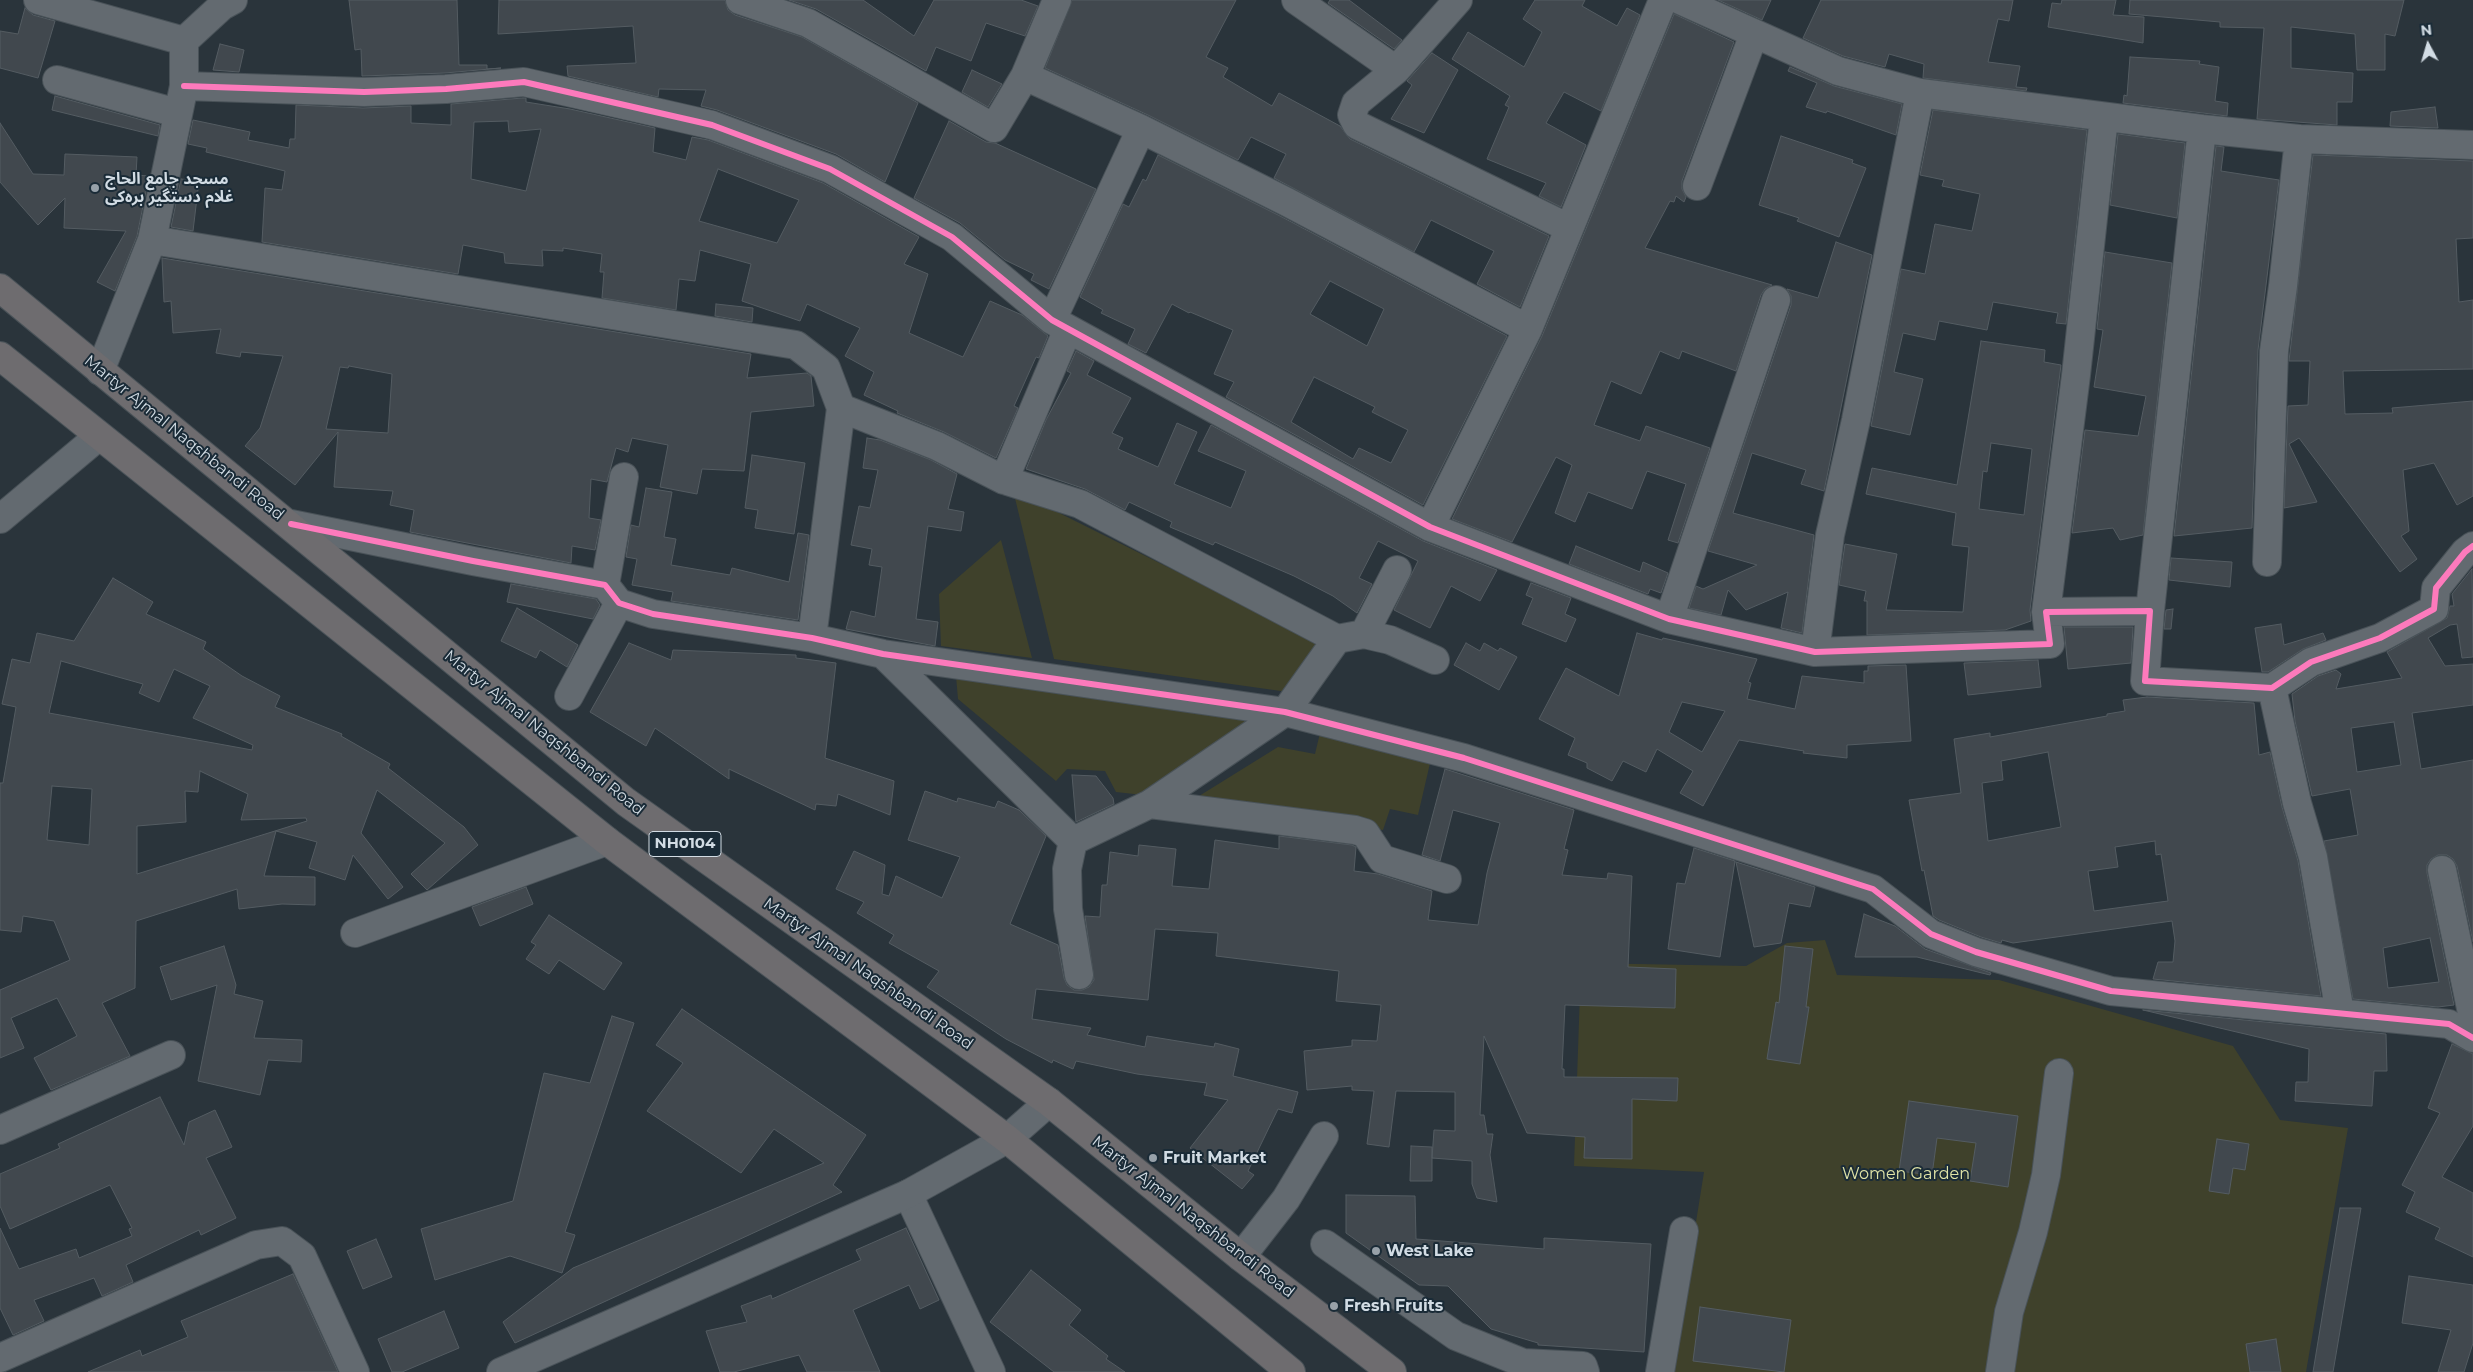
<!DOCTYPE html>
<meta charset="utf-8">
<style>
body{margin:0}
#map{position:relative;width:2473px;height:1372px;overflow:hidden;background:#2a343b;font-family:Montserrat,sans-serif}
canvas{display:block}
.north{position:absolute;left:2403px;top:20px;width:50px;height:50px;-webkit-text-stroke:4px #1a2b37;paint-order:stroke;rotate:354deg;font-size:14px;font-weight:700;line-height:20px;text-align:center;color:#d2dce4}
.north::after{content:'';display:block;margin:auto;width:18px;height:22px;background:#d2dce4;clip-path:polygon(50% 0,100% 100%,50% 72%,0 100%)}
</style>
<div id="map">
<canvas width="2473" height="1372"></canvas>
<div class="north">N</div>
</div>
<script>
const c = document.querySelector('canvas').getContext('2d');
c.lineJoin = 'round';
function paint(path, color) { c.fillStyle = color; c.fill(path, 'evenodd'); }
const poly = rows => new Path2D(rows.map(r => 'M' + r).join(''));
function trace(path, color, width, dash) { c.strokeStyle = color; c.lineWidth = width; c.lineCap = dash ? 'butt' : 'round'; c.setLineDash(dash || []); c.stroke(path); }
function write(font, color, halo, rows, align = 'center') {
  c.font = font + ' Montserrat,"Noto Sans Arabic",sans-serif'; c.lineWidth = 4; c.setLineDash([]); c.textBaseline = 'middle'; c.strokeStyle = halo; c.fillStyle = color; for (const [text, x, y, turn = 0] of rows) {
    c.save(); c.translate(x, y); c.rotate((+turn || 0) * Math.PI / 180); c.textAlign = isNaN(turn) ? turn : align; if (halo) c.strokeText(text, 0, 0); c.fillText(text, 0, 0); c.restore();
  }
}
paint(poly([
 [1013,490,1328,647,1295,693,1054,659],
 [1001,540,1032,658,941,646,939,594],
 [956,676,1270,721,1152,796,1116,792,1105,771,1067,769,1056,781,958,699],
 [1320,733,1431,759,1418,815,1390,809,1383,830,1191,801,1278,747,1315,754],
 [1825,940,1837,975,1999,980,2233,1046,2280,1120,2348,1128,2306,1372,1672,1372,1704,1172,1574,1166,1581,963,1746,966,1787,943]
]), '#3f412b');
const building = poly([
 [349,0,457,0,459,65,487,65,487,69,501,68,445,73,362,76,361,49,355,50,349,0],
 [499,0,725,0,728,10,735,15,802,37,918,103,885,182,836,154,717,110,701,106,706,90,659,89,658,97,568,76,567,66,636,63,633,26,498,34,499,0],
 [789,0,863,0,914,36,934,0,1021,0,1038,6,1025,36,986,23,971,61,936,47,926,71,816,9,789,0],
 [1072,0,1236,0,1206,57,1228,68,1223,77,1272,106,1279,93,1340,126,1350,139,1549,236,1520,307,1477,284,1494,251,1431,220,1414,252,1274,178,1286,154,1251,137,1238,160,1148,115,1045,68,1072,0],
 [1330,0,1349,0,1402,40,1394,49,1328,3,1330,0],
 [1535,0,1585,0,1582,6,1617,26,1627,8,1640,15,1601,111,1564,92,1546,123,1586,145,1561,207,1539,196,1546,183,1487,159,1509,107,1505,105,1510,96,1452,59,1468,32,1524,67,1542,32,1523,19,1535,0],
 [1718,0,1771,0,1762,20,1718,0],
 [1821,0,2013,0,2009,21,1998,19,1988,62,2020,66,2016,87,2027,88,2026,91,1923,78,1924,64,1889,54,1885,67,1843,56,1803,38,1821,0],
 [2062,0,2116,0,2113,15,2144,17,2143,43,2048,27,2052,3,2061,4,2062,0],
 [2130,0,2404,0,2395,36,2385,34,2385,70,2357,70,2355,34,2291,27,2291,68,2353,73,2352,102,2337,102,2337,125,2257,119,2264,28,2220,27,2220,22,2129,14,2130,0],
 [25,8,33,15,55,21,38,78,0,68,0,31,18,34,25,8],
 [1674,14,1734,42,1682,181,1682,189,1686,197,1684,202,1676,196,1674,202,1670,201,1645,248,1772,285,1765,289,1761,295,1736,371,1682,351,1679,359,1660,351,1641,394,1611,381,1594,425,1640,441,1646,426,1710,448,1678,543,1668,540,1686,484,1647,471,1632,509,1588,492,1575,522,1555,513,1572,465,1556,457,1512,542,1452,519,1542,336,1674,14],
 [220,44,244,50,239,72,213,70,220,44],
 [1432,53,1458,70,1424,133,1391,119,1412,85,1407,81,1432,53],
 [2130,57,2200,61,2199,64,2219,67,2215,101,2228,103,2227,116,2123,103,2124,95,2127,96,2130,57],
 [1790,67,1834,86,1902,104,1896,135,1827,111,1826,113,1806,107,1817,83,1788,71,1790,67],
 [972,70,1002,84,988,107,962,92,972,70],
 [55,96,160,125,158,136,52,110,55,96],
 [523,98,526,98,526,102,570,109,655,128,653,152,686,160,692,137,708,140,823,183,919,237,904,264,928,274,909,333,963,357,990,301,1022,315,1048,336,1039,358,1036,357,1014,406,1018,408,996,458,944,432,897,413,898,411,864,395,874,372,845,356,860,328,807,304,800,321,742,301,751,264,700,250,695,281,679,279,676,310,602,298,604,272,600,272,602,254,563,248,563,251,542,250,543,266,505,263,504,253,463,245,458,274,262,242,265,188,282,190,285,171,206,152,207,148,188,144,193,120,250,132,248,140,289,148,290,139,295,139,296,105,363,108,411,106,411,123,451,125,451,104,523,98],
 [508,121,509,132,541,129,526,191,471,179,474,122,508,121],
 [718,169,799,200,777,243,699,221,718,169],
 [2435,107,2438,128,2390,126,2391,112,2435,107],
 [1933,110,2087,130,2066,324,2056,323,2058,313,1993,302,1987,330,1939,321,1935,340,1903,333,1894,372,1923,379,1910,435,1871,426,1901,269,1925,274,1935,224,1972,231,1980,194,1942,186,1944,180,1920,175,1933,110],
 [949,121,986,142,995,143,1096,189,1049,289,1031,280,1034,274,1005,260,960,223,914,198,949,121],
 [0,123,33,174,64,175,65,154,137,157,136,175,149,176,137,236,115,291,97,282,126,231,64,228,65,198,38,225,0,182,0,123],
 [2118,134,2185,143,2177,218,2110,205,2118,134],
 [1781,136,1853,160,1852,163,1866,168,1839,237,1797,221,1799,218,1759,205,1781,136],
 [2216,146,2224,147,2221,171,2279,180,2258,350,2252,528,2174,536,2216,146],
 [1158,155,1280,216,1507,336,1423,505,1226,397,1234,382,1214,374,1233,330,1190,312,1189,313,1172,304,1146,353,1128,344,1135,329,1101,313,1103,310,1080,297,1123,204,1129,207,1143,179,1146,181,1158,155],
 [1330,281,1384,309,1367,346,1310,314,1330,281],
 [1314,377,1375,407,1372,412,1408,430,1391,463,1359,448,1353,459,1291,422,1314,377],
 [2313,155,2473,161,2473,238,2456,239,2459,302,2473,300,2473,369,2343,371,2345,414,2393,413,2392,408,2473,401,2473,496,2457,505,2434,463,2403,470,2409,531,2401,536,2417,559,2400,572,2299,438,2289,444,2317,502,2284,508,2288,406,2308,405,2310,361,2289,361,2313,155],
 [181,179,199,181,193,231,171,227,181,179],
 [1836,242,1872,255,1824,491,1801,484,1806,470,1752,453,1733,513,1814,535,1802,633,1781,628,1788,592,1746,610,1728,590,1721,615,1689,608,1696,586,1703,589,1757,565,1708,551,1791,305,1791,296,1787,289,1818,298,1836,242],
 [2105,252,2172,263,2143,535,2120,540,2113,528,2072,533,2085,430,2138,436,2146,396,2094,387,2103,330,2097,329,2105,252],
 [162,258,751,354,747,378,807,373,811,376,814,406,751,412,744,471,702,469,697,494,660,487,668,445,632,438,628,452,616,448,607,482,591,479,589,518,601,520,595,550,572,546,571,563,410,532,414,510,390,505,393,491,334,487,338,432,295,485,245,446,260,428,283,356,241,352,240,357,216,353,221,329,173,333,171,301,164,302,162,258],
 [349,366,392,374,388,433,326,429,340,367,348,368,349,366],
 [716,304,753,308,752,322,715,316,716,304],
 [1981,341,2045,350,2044,362,2061,365,2030,610,2031,621,2005,630,1867,635,1867,601,1864,601,1866,591,1839,585,1845,544,1897,554,1886,610,1963,612,1969,547,1952,545,1956,513,1866,494,1872,468,1957,485,1981,341],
 [1991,443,2032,449,2024,515,1979,509,1983,471,1987,472,1991,443],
 [1076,351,1094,361,1087,375,1131,398,1112,433,1123,438,1118,449,1158,467,1177,423,1197,432,1174,484,1231,508,1246,471,1198,451,1211,425,1423,541,1497,570,1480,601,1451,586,1430,628,1394,610,1418,561,1378,541,1359,578,1372,584,1357,613,1333,596,1294,576,1215,542,1213,545,1170,527,1172,522,1129,502,1125,510,1085,489,1026,469,1046,420,1071,373,1067,371,1076,351],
 [867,438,880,440,931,460,957,474,948,509,964,512,961,531,928,526,916,619,938,622,935,646,846,629,851,611,875,617,882,567,869,565,872,549,851,545,859,506,870,508,878,470,863,468,867,438],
 [752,455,805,463,794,534,755,528,758,510,745,508,752,455],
 [646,488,672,492,664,537,676,539,671,565,730,575,732,568,789,582,798,533,809,535,798,620,671,601,673,592,632,585,637,559,626,557,631,525,639,527,646,488],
 [1576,546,1640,572,1643,562,1668,573,1661,593,1650,589,1648,594,1569,564,1576,546],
 [2171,558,2232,562,2230,587,2169,580,2171,558],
 [2472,569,2473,657,2462,658,2457,624,2450,625,2428,638,2445,666,2473,664,2473,705,2412,713,2421,769,2473,760,2473,942,2457,866,2453,859,2447,855,2438,855,2431,859,2427,865,2427,873,2454,1005,2438,1007,2353,999,2324,841,2358,835,2350,789,2312,796,2295,721,2292,694,2318,676,2336,670,2341,674,2336,689,2402,678,2387,652,2447,618,2450,606,2454,606,2452,594,2472,569],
 [2394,722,2401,765,2357,772,2351,728,2394,722],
 [2430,938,2439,982,2388,988,2383,948,2430,938],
 [113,578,153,602,146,614,206,642,203,649,242,676,280,696,275,707,342,734,341,736,390,764,388,768,464,827,478,845,427,890,411,874,445,843,377,790,361,833,403,887,388,899,353,855,345,880,309,868,317,842,276,831,264,876,315,877,315,905,282,904,239,909,237,889,136,921,135,988,102,1003,130,1056,51,1090,34,1058,77,1036,57,998,11,1018,24,1048,0,1058,0,990,70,960,54,921,23,916,21,932,0,930,0,783,3,783,16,707,2,704,12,659,30,663,37,633,74,641,113,578],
 [61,661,143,684,139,693,159,702,174,669,210,686,193,718,253,745,252,750,49,713,61,661],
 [200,771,248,794,241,820,306,818,307,821,137,874,137,826,186,822,185,791,198,792,200,771],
 [52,786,92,789,89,845,47,840,52,786],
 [1531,583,1571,598,1565,614,1576,619,1566,642,1522,624,1533,598,1526,595,1531,583],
 [511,584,596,599,600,605,593,619,507,602,511,584],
 [517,608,578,645,567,667,540,650,536,658,501,641,517,608],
 [2173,609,2171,629,2164,629,2166,610,2173,609],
 [2281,624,2284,645,2323,633,2326,640,2303,649,2268,672,2262,672,2255,628,2281,624],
 [2064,627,2133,627,2131,663,2068,669,2064,627],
 [1637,633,1662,640,1663,638,1757,659,1748,682,1751,683,1747,699,1795,709,1802,676,1864,683,1864,671,1868,671,1868,666,1906,665,1911,741,1847,745,1847,758,1803,753,1804,751,1739,740,1703,806,1680,793,1693,771,1657,749,1646,772,1623,761,1612,781,1587,768,1587,763,1568,755,1575,738,1539,719,1566,668,1619,696,1637,633],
 [1682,702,1725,711,1702,752,1669,732,1682,702],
 [629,643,671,660,673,650,796,655,796,658,836,663,825,758,894,781,890,815,838,794,836,806,816,804,815,810,729,769,729,779,655,728,646,746,590,712,629,643],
 [1466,643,1480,651,1484,643,1498,651,1500,648,1517,657,1499,690,1454,665,1466,643],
 [2038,660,2041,687,1968,695,1964,663,2038,660],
 [2147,697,2254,703,2259,755,2270,752,2282,807,2298,861,2321,996,2153,979,2158,962,2173,962,2175,941,2172,921,2013,943,2002,940,2001,943,1981,937,1939,920,1933,916,1924,870,1922,871,1909,800,1961,793,1954,739,1990,733,1990,737,2107,716,2107,714,2125,711,2123,700,2147,697],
 [2048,752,2061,827,1988,841,1982,783,2003,780,2001,761,2048,752],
 [2155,841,2156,855,2161,854,2168,901,2094,911,2088,871,2118,867,2115,847,2155,841],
 [1445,769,1574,810,1564,849,1568,850,1562,875,1607,879,1608,873,1632,876,1628,967,1676,969,1675,1008,1565,1005,1562,1069,1564,1069,1564,1077,1678,1078,1677,1101,1632,1099,1632,1159,1584,1158,1585,1137,1527,1133,1484,1036,1480,1115,1484,1115,1487,1134,1493,1134,1490,1155,1497,1202,1477,1198,1472,1184,1472,1161,1432,1158,1434,1130,1455,1131,1455,1092,1396,1091,1389,1147,1367,1144,1374,1091,1352,1090,1352,1086,1307,1090,1304,1051,1352,1046,1352,1040,1377,1041,1381,1005,1336,1001,1339,971,1216,956,1218,933,1155,929,1148,1000,1036,989,1032,1019,1091,1028,1087,1035,1145,1047,1147,1036,1214,1047,1215,1043,1239,1049,1233,1076,1298,1092,1292,1113,1278,1109,1248,1171,1254,1175,1242,1189,1190,1148,1228,1100,1204,1095,1207,1083,1137,1074,1076,1061,1073,1069,1053,1060,1052,1063,1006,1039,927,987,939,971,889,943,894,935,857,913,864,902,836,889,854,851,885,865,882,894,889,896,896,876,942,898,960,857,908,840,925,791,957,802,958,798,995,808,998,801,1019,810,1046,836,1010,924,1058,945,1064,978,1067,985,1074,990,1082,990,1089,987,1094,980,1085,916,1100,917,1102,885,1107,885,1110,852,1138,856,1139,845,1176,849,1172,886,1209,889,1215,840,1279,849,1279,836,1352,845,1356,847,1354,871,1378,874,1432,891,1428,920,1478,925,1487,873,1500,823,1453,810,1440,861,1422,855,1445,769],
 [1072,775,1096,776,1113,798,1114,804,1076,822,1072,775],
 [1694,848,1735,861,1720,957,1668,949,1677,883,1685,884,1694,848],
 [1736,862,1815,887,1810,907,1789,903,1781,943,1754,947,1736,862],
 [526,887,533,904,480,926,472,907,526,887],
 [1864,914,1895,926,1925,949,1991,973,1990,975,1917,957,1855,957,1864,914],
 [549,915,622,963,604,990,559,960,549,974,526,959,536,945,531,942,549,915],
 [224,946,236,985,234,994,263,1001,254,1038,302,1040,301,1062,268,1060,260,1095,198,1081,217,985,171,1000,160,967,224,946],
 [1785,946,1813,949,1806,1007,1809,1007,1800,1064,1767,1059,1776,1002,1779,1003,1785,946],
 [682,1009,866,1135,833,1185,842,1192,515,1343,503,1322,573,1268,824,1163,774,1129,741,1173,647,1111,683,1063,656,1045,682,1009],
 [2143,1010,2386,1034,2387,1071,2374,1071,2372,1106,2295,1101,2296,1082,2308,1082,2309,1049,2143,1010],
 [612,1016,634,1023,565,1232,575,1235,562,1273,510,1256,435,1280,421,1229,513,1201,544,1073,590,1083,612,1016],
 [2452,1044,2473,1054,2473,1126,2442,1177,2473,1193,2473,1257,2435,1239,2440,1228,2406,1212,2415,1192,2402,1185,2440,1113,2428,1108,2452,1044],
 [160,1097,184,1145,189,1122,215,1110,232,1147,206,1158,236,1218,201,1235,199,1230,126,1265,133,1282,102,1296,94,1278,34,1300,44,1321,13,1335,0,1308,0,1228,19,1269,76,1249,79,1258,132,1236,129,1229,132,1228,110,1185,10,1229,0,1206,0,1174,60,1148,58,1144,160,1097],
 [1909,1101,2018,1116,2008,1187,1970,1181,1976,1143,1937,1138,1932,1175,1899,1171,1909,1101],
 [2217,1139,2249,1144,2245,1170,2233,1168,2229,1194,2209,1191,2217,1139],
 [1411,1146,1432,1147,1432,1181,1410,1181,1411,1146],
 [1346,1195,1415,1196,1416,1239,1544,1249,1544,1238,1651,1244,1644,1352,1538,1345,1538,1343,1491,1329,1448,1286,1419,1285,1346,1233,1346,1195],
 [2340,1208,2361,1208,2333,1372,2313,1372,2340,1208],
 [906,1228,939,1300,920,1309,909,1285,853,1310,880,1372,807,1372,799,1355,734,1372,720,1372,706,1331,747,1322,741,1306,771,1295,772,1299,861,1260,856,1250,906,1228],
 [376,1239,392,1277,363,1289,347,1251,376,1239],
 [1031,1270,1081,1310,1069,1325,1108,1356,1106,1359,1125,1372,1054,1372,990,1322,1031,1270],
 [293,1274,338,1372,88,1372,140,1350,142,1356,188,1337,181,1321,293,1274],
 [2409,1276,2473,1285,2473,1343,2464,1372,2438,1372,2451,1330,2402,1323,2409,1276],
 [1700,1307,1791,1320,1784,1372,1693,1361,1700,1307],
 [444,1311,459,1348,402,1372,392,1372,378,1339,444,1311],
 [2276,1339,2281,1372,2250,1372,2246,1344,2276,1339]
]);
paint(building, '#41484e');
trace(building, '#545c62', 1);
const minor = poly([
 [38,0,184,41],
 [740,0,808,23,994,128,1025,76,1057,0],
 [1296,0,1396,70],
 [1458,0,1396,70,1356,103,1352,115,1357,125,1569,228],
 [1680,0,1838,71,1920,93,2202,129,2299,139,2473,145],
 [1025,76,1141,129,1287,202,1528,329],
 [57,80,177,113],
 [184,86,364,92,446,89,524,82,712,125,830,169,952,237,1052,320,1430,527,1669,619,1815,652,2050,644,2046,612,2150,611,2145,681,2272,688,2311,662,2380,638,2434,609,2436,588,2465,552,2473,546],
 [1697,186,1754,34],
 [152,240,796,345,826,368,841,408,937,446,1004,480,1080,504,1337,639,1364,634,1390,640,1435,660],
 [1052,320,1141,129],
 [100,371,152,240,184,86,184,41,222,6,233,0],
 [1004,480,1068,329],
 [0,519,99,436],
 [291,524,473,561,605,585,619,603,653,614,812,638,883,654,1285,712,1464,758,1873,889,1931,934,1976,952,2111,991,2449,1024,2473,1038],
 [1430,527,1528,329,1663,0],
 [2267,562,2274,351,2283,286,2299,139],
 [605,585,624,477],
 [2150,611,2202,129],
 [2046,612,2076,375,2104,117],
 [1669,619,1776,300],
 [1364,634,1397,570],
 [812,638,841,408],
 [1815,652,1830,535,1856,420,1920,93],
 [883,654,1073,841],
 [2272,688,2297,803,2313,857,2340,1013],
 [569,696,619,603],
 [1150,804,1355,830,1365,833,1382,859,1447,879],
 [1073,841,1150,804,1285,712,1337,639],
 [1073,841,1067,869,1068,909,1079,975],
 [2442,870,2473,1018],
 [355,933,607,841],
 [0,1130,171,1055],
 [908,1194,991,1372],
 [1325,1244,1456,1336,1523,1363,1583,1366,1585,1372],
 [1241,1257,1286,1199,1324,1136],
 [0,1358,256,1245,282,1241,302,1256,355,1372],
 [1660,1372,1684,1231],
 [2000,1372,2009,1312,2033,1232,2046,1175,2059,1073]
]);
const secondary = poly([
 [501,1372,908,1194,1007,1139,1049,1102]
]);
const trunk = poly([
 [0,288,626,802,1049,1102,1241,1257,1392,1372],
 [0,356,607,841,1007,1139,1291,1372]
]);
trace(minor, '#495258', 30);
trace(secondary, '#495258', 30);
trace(trunk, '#495258', 30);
trace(minor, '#636a70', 28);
trace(secondary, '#636a70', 28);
trace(trunk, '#6e6c6f', 28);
trace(poly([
 [184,86,364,92,446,89,524,82,712,125,830,169,952,237,1052,320,1430,527,1669,619,1815,652,2050,644,2046,612,2150,611,2145,681,2272,688,2311,662,2380,638,2434,609,2436,588,2465,552,2473,546],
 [291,524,473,561,605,585,619,603,653,614,812,638,883,654,1285,712,1464,758,1873,889,1931,934,1976,952,2111,991,2449,1024,2473,1038]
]), '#fd7abc', 6);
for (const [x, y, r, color] of [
 [95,188,5,"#97a1a9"],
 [1153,1158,5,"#97a1a9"],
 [1376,1251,5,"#97a1a9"],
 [1334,1306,5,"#97a1a9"]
]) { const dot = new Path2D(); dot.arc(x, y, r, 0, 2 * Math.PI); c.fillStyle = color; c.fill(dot); trace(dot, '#1a2b37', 2); }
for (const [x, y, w] of [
 [685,844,72]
]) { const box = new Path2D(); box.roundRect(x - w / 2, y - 12.5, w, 25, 4); c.fillStyle = '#1a2b37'; c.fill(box); trace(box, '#d2dce4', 1); }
write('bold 15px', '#d2dce4', null, [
 ["NH0104",685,844]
]);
write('bold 16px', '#d2dce4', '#1a2b37', [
 ["مسجد جامع الحاج",105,179],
 ["غلام دستگیر بره‌کی",105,197],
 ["Fruit Market",1163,1158],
 ["West Lake",1386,1251],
 ["Fresh Fruits",1344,1306]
], 'left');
write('16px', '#d2dce4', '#1a2b37', [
 ["Martyr Ajmal Naqshbandi Road",184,438,39],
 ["Martyr Ajmal Naqshbandi Road",544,733,39],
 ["Martyr Ajmal Naqshbandi Road",868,974,35],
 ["Martyr Ajmal Naqshbandi Road",1193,1217,38]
]);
write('16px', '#e1e4a7', '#1a2b37', [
 ["Women Garden",1906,1174]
]);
</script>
